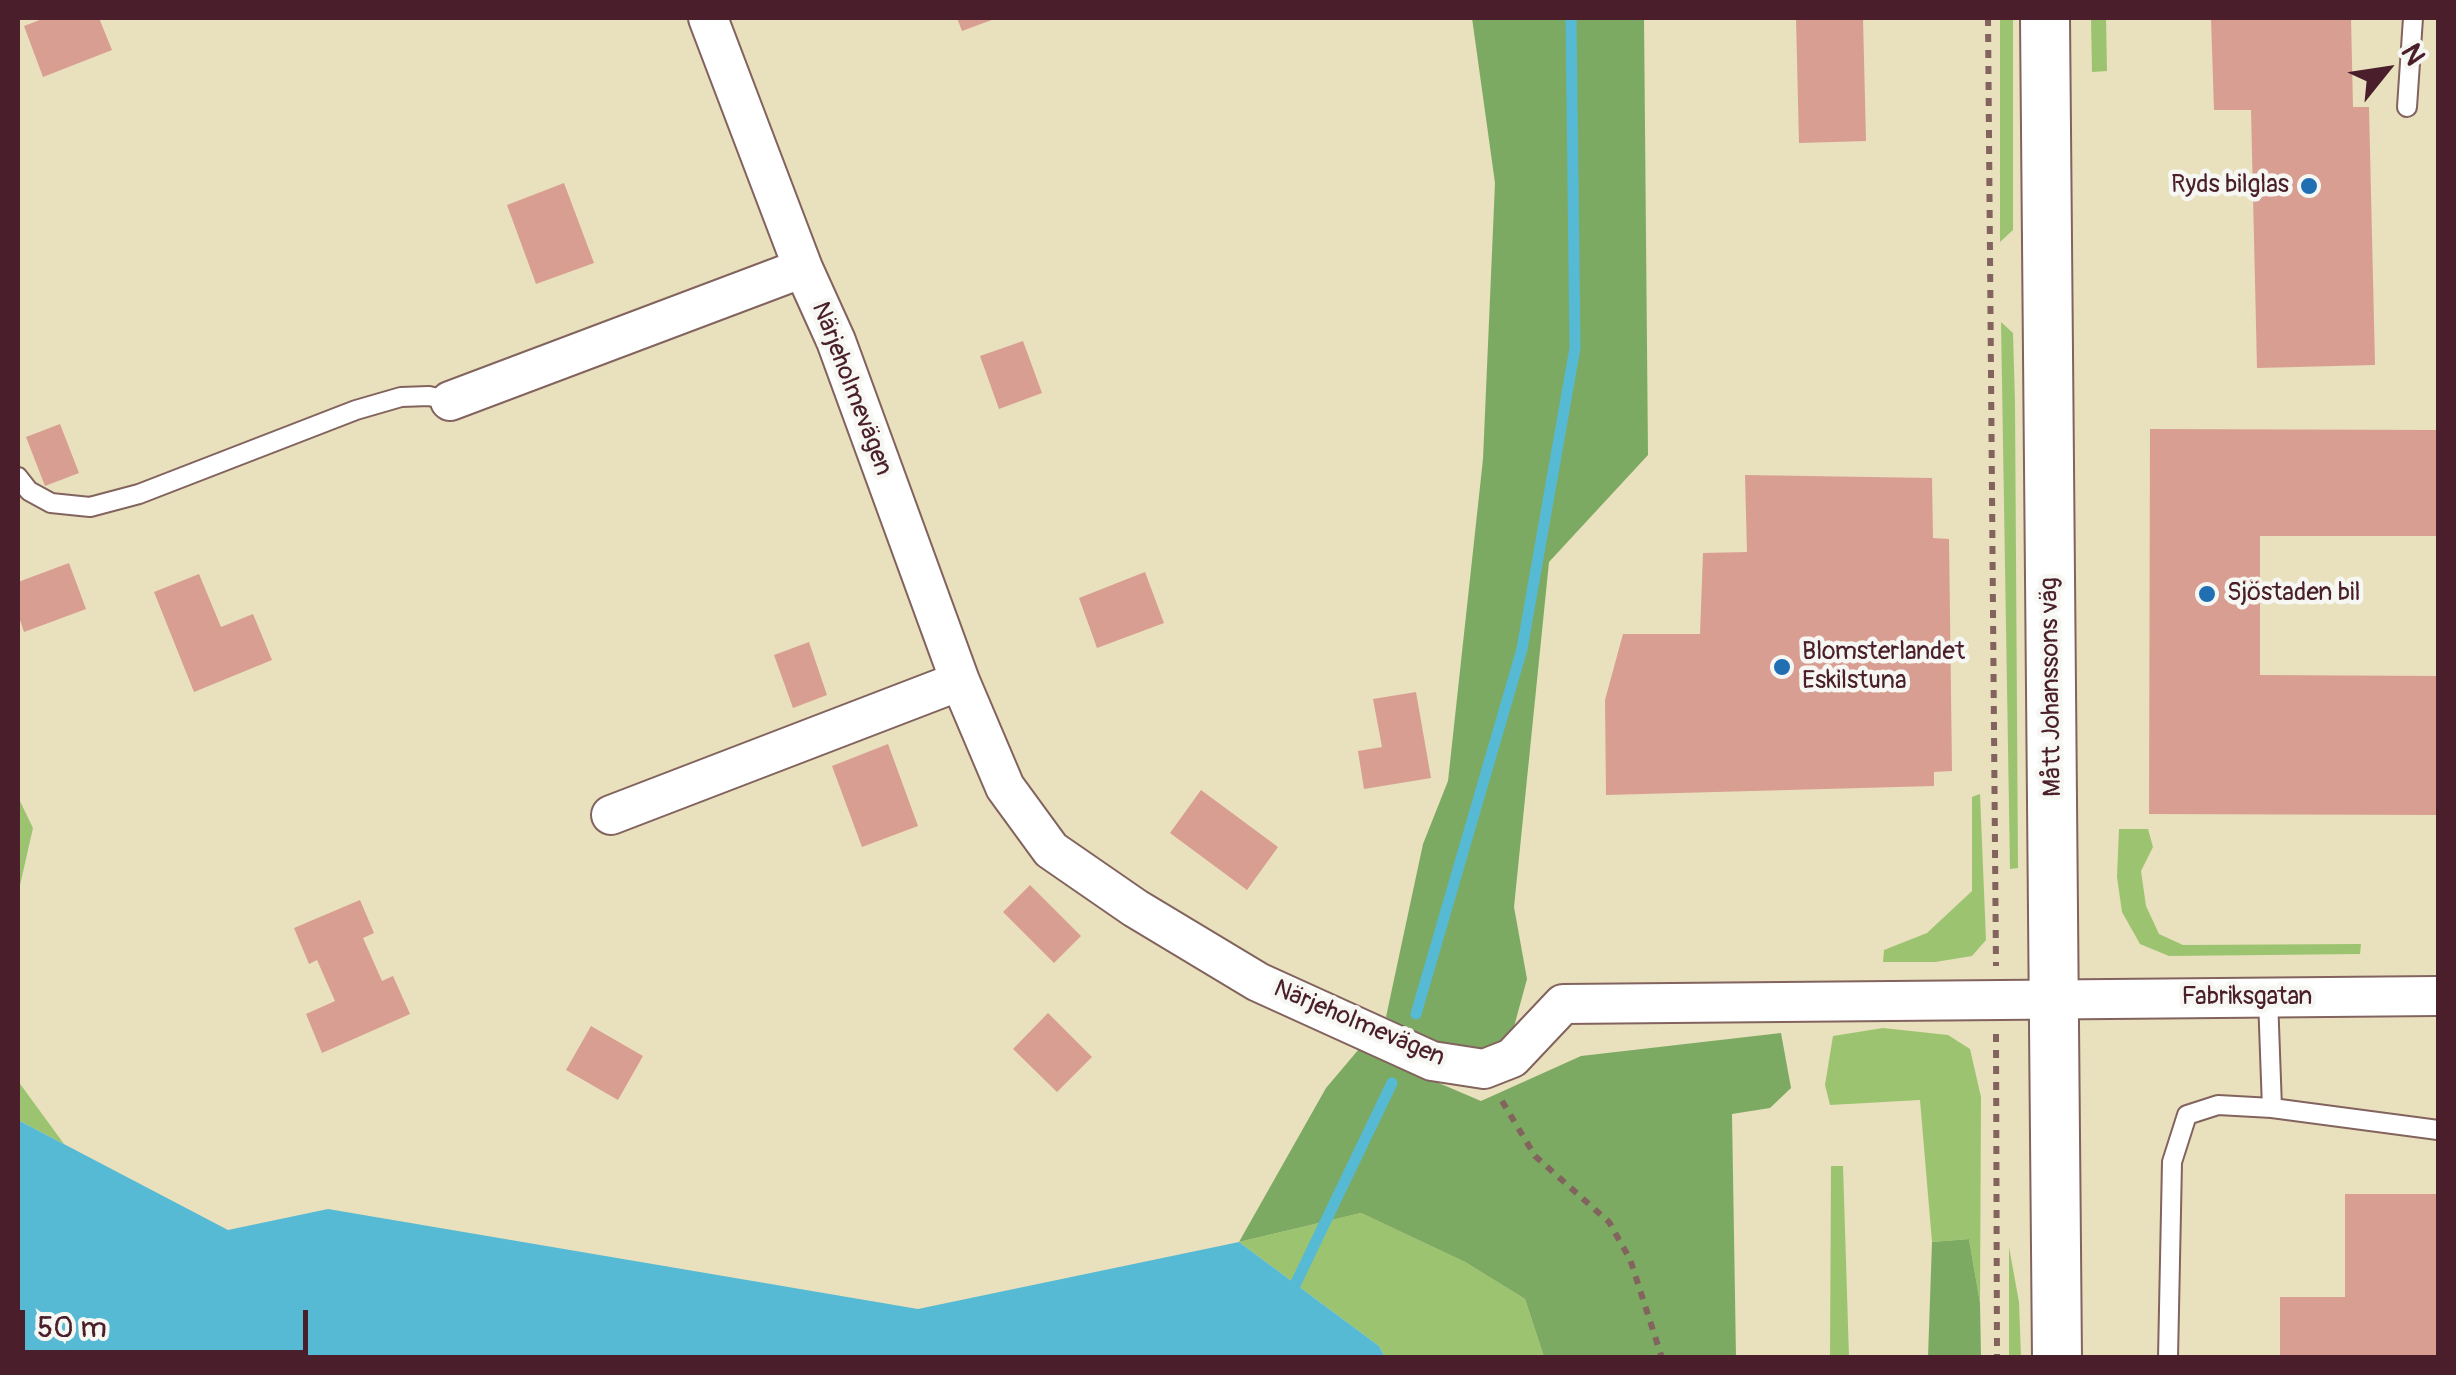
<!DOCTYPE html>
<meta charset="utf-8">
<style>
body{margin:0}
#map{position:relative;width:2456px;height:1375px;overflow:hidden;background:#e9e0bd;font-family:Pangolin,sans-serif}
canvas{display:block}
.frame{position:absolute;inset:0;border:20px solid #4a1f2b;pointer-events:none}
.north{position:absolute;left:2336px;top:20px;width:100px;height:100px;-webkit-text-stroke:8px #f6f6f2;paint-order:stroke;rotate:60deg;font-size:28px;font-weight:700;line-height:40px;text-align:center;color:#4a1f2b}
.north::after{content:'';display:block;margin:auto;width:35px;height:45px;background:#4a1f2b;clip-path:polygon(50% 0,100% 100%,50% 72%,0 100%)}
.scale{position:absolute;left:20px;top:1310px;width:288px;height:45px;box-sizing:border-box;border:5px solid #4a1f2b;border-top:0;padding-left:12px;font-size:30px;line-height:35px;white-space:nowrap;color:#4a1f2b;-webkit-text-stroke:8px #f6f6f2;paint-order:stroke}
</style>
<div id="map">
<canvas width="2456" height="1375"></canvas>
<div class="frame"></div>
<div class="north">N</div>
<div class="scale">50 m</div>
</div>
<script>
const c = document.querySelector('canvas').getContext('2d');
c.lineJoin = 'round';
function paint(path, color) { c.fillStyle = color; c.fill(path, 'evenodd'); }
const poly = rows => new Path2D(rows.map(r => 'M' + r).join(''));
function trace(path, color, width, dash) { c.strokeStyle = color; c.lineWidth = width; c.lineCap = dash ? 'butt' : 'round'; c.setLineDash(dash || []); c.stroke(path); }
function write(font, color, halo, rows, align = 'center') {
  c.font = font + ' Pangolin,sans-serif'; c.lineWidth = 9; c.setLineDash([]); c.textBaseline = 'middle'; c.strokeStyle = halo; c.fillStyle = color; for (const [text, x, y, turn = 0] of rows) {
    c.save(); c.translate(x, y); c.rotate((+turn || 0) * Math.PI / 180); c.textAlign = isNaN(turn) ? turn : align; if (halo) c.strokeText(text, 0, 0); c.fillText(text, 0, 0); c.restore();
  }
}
paint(poly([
 [2000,18,2013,18,2013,230,2000,242],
 [2091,18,2106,18,2107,71,2092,72],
 [2001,322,2013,333,2015,403,2018,868,2010,869],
 [1980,794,1986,940,1972,956,1935,962,1883,962,1884,950,1927,933,1972,891,1972,797],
 [18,797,33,828,18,894],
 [2119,829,2148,829,2153,847,2141,871,2146,906,2159,934,2183,945,2361,944,2360,954,2169,956,2140,944,2122,912,2117,877],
 [1883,1028,1948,1035,1970,1049,1981,1097,1980,1303,1969,1239,1932,1242,1920,1100,1830,1105,1825,1085,1833,1036],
 [18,1081,64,1144,18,1120],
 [1831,1166,1843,1166,1849,1357,1830,1357],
 [1361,1213,1465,1262,1525,1299,1544,1357,1385,1357,1379,1346,1239,1242],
 [2009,1247,2019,1302,2021,1357,2009,1357]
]), '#9cc470');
paint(poly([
 [1472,18,1644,18,1648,455,1549,562,1514,907,1527,979,1512,1034,1480,1054,1446,1050,1386,1017,1423,844,1448,781,1483,459,1495,183],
 [1781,1033,1791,1088,1770,1108,1732,1114,1736,1357,1544,1357,1525,1299,1465,1262,1361,1213,1239,1242,1326,1088,1359,1049,1481,1101,1581,1056],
 [1969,1239,1980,1303,1981,1357,1928,1357,1932,1242]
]), '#7daa62');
paint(poly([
 [18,1120,228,1230,328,1209,918,1309,1239,1242,1379,1346,1385,1357,18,1357]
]), '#56bad5');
trace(poly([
 [1416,1014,1522,649,1575,348,1571,18],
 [1295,1298,1295,1285,1392,1083]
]), '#56bad5', 11);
paint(poly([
 [45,18,99,18,112,50,43,77,24,26],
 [957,18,997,18,962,31],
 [1796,18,1863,18,1866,141,1799,143],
 [2211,18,2351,18,2353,107,2369,107,2375,365,2257,368,2251,110,2214,110],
 [564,183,594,263,536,284,507,205],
 [1023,341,1042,393,999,409,980,356],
 [60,424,79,473,45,486,26,437],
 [2150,429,2438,430,2438,536,2260,536,2260,675,2438,676,2438,815,2149,814],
 [1745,475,1932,478,1933,538,1949,539,1952,771,1934,772,1934,786,1606,795,1605,700,1623,634,1700,634,1703,553,1747,552],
 [69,563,86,609,24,632,18,614,18,582],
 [1145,572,1164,623,1097,648,1079,598],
 [199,574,221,627,253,614,272,660,194,692,154,592],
 [809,642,827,695,793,708,774,655],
 [1416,692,1431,778,1364,789,1358,751,1382,747,1373,699],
 [888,744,918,826,862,847,832,766],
 [1201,790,1278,847,1247,890,1170,833],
 [1030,885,1081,936,1054,963,1003,912],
 [360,900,374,933,363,938,382,981,393,976,410,1014,322,1053,306,1014,335,1001,317,960,309,964,294,928],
 [1048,1013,1092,1057,1057,1092,1013,1049],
 [591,1026,643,1056,618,1100,566,1070],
 [2345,1194,2438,1194,2438,1358,2280,1358,2280,1297,2345,1297]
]), '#d99e92');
const service = poly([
 [2407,107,2413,18],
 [18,477,29,491,51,503,90,507,139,494,356,410,401,397,429,396,450,401],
 [2268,998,2272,1108],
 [2168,1358,2172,1162,2187,1115,2218,1105,2272,1108,2438,1130]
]);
const minor = poly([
 [708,18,803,268,836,341,960,681,1005,787,1051,850,1135,908,1258,982,1432,1061,1484,1069,1512,1058,1563,1004,2438,996],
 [450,401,803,268],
 [611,815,960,681]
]);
const tertiary = poly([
 [2045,18,2057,1358]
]);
trace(service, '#82635e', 22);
trace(minor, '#82635e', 42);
trace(tertiary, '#82635e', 52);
trace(poly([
 [1988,18,1996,966],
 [1996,1034,1997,1358],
 [1502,1101,1535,1156,1609,1222,1630,1259,1662,1358]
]), '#82635e', 6, [8, 8]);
trace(service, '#fff', 18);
trace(minor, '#fff', 38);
trace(tertiary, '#fff', 48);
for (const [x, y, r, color] of [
 [2309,186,10,"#1f6fb2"],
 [2207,594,10,"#1f6fb2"],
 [1782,667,10,"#1f6fb2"]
]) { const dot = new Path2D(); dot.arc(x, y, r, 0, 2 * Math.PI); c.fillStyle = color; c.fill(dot); trace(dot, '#f6f6f2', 4); }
write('25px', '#4a1f2b', '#f6f6f2', [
 ["Ryds bilglas",2289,186,"right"],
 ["Sjöstaden bil",2227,594],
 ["Blomsterlandet",1802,653],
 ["Eskilstuna",1802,682]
], 'left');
write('25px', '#4a1f2b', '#f6f6f2', [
 ["Närjeholmevägen",851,389,69],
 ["Mått Johanssons väg",2052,687,-91],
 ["Fabriksgatan",2247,998],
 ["Närjeholmevägen",1359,1024,23]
]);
</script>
